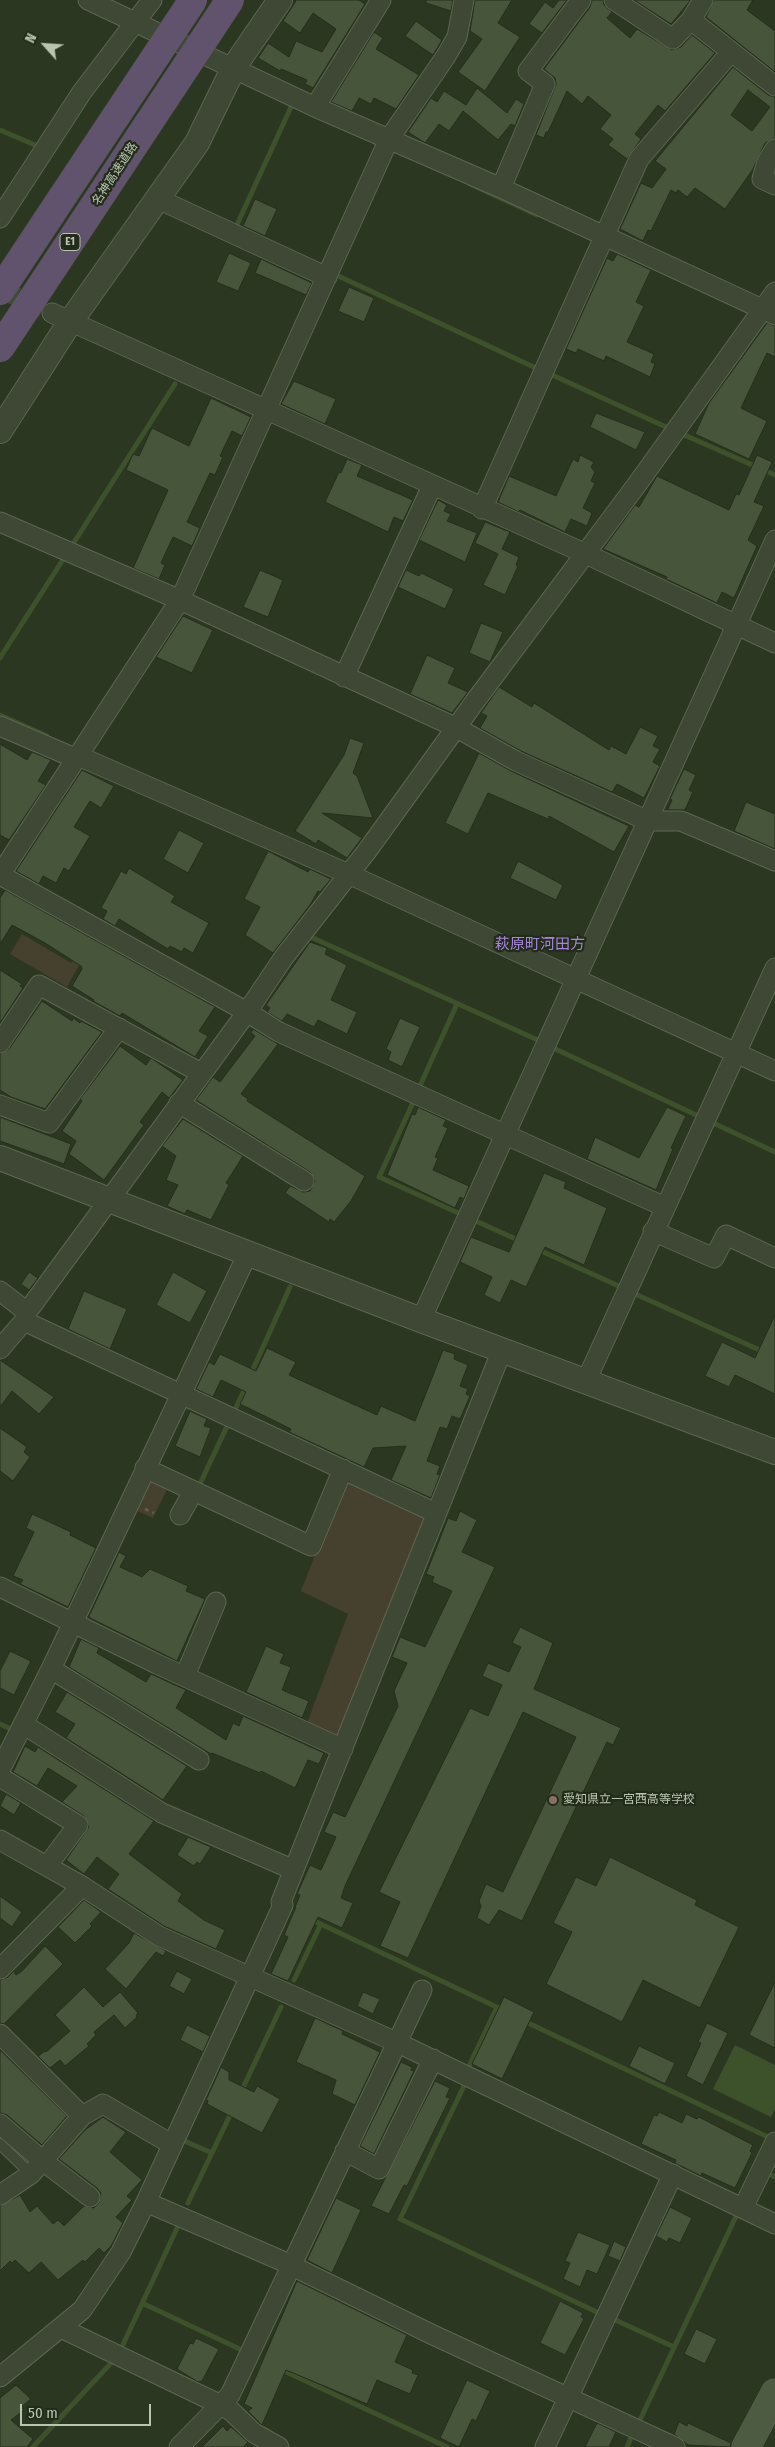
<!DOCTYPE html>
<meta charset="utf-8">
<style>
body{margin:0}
#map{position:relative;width:775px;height:2447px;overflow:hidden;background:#2c3721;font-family:"Fira Sans Condensed",sans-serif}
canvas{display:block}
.north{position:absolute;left:20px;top:20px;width:50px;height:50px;-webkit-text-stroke:4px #232c1a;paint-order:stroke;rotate:296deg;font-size:14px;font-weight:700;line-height:20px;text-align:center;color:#b9c5af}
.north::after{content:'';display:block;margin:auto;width:18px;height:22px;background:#b9c5af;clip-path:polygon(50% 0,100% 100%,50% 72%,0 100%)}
.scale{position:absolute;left:20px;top:2404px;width:131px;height:22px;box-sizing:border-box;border:2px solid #b9c5af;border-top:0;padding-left:6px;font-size:15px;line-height:18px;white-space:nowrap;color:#b9c5af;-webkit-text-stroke:4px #232c1a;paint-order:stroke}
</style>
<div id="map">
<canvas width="775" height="2447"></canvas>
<div class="north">N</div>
<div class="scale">50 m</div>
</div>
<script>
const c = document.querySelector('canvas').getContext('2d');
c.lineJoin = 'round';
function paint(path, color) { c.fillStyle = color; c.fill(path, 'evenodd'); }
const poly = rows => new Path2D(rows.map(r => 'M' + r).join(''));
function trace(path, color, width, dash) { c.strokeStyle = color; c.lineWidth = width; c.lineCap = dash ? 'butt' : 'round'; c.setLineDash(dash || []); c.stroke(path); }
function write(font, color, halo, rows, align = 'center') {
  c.font = font + ' "Fira Sans Condensed","Noto Sans JP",sans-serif'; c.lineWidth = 4.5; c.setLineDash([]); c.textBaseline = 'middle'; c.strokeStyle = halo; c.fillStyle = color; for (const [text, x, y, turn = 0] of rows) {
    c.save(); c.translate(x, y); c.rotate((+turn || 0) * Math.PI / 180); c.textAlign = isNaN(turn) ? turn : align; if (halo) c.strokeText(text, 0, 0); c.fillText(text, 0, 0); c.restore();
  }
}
paint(poly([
 [22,934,71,963,76,956,82,960,67,987,10,954],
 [146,1471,170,1483,153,1518,128,1507],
 [345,1477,426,1517,338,1737,307,1723,348,1614,301,1591]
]), '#46412e');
paint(poly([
 [735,2045,775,2065,775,2109,771,2117,713,2089]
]), '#3d512b');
trace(poly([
 [0,130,35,145],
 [470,184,537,215],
 [235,229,291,107],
 [334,274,538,369,539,366],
 [550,374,666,427],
 [682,434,775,475],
 [71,547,175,384],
 [0,658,64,558,62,557],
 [0,715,47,736],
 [313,938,542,1042],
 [549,1046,775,1152],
 [418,1090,457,1004],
 [415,1098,379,1177,520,1241],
 [539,1250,621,1287],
 [633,1293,775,1357],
 [250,1376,290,1287],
 [233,1414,246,1386],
 [202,1488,199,1486,229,1422],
 [0,1724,13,1730,11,1732],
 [310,1919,503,2010],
 [294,1980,321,1924],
 [497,2007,470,2064,464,2086,400,2219,603,2315],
 [524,2021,770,2138,769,2140],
 [241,2092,281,2007],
 [180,2139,212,2153],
 [769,2174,775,2177],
 [188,2203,232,2111],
 [142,2303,246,2352],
 [611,2318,674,2347],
 [120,2351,179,2224],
 [280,2369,447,2447],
 [639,2422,739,2210],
 [33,2447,112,2362],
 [627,2447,633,2433]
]), '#3d512b', 5);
const building = poly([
 [294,0,359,0,365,4,313,88,305,84,307,80,281,69,280,71,258,58,268,43,289,57,296,41,322,52,336,29,313,13,300,33,283,21,296,1,294,0],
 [426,0,453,0,451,11,426,3,426,0],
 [475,0,512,0,498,23,520,37,485,91,458,72,482,39,470,31,475,0],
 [559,0,567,0,542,33,529,24,545,2,553,8,559,0],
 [592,0,603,0,604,5,612,12,607,18,630,38,637,29,672,50,681,47,692,35,715,53,665,111,658,105,635,134,641,139,627,159,608,145,613,139,600,129,611,115,588,96,582,104,567,91,548,132,546,132,544,138,536,135,556,84,555,78,544,69,590,7,592,0],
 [634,0,689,0,690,1,671,24,634,0],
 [714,0,753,0,747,10,775,31,775,72,706,17,714,0],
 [416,21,442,40,433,55,405,36,416,21],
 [374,32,383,38,376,49,419,75,396,109,374,98,371,104,359,98,352,111,331,102,374,32],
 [733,67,768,95,775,97,775,138,765,143,753,169,725,209,695,188,687,197,678,190,676,193,671,190,651,231,648,230,643,241,620,229,641,183,652,188,666,169,655,161,733,67],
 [748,90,770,107,752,131,731,115,748,90],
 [477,88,507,113,516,99,524,104,515,126,511,124,498,140,463,111,449,131,439,124,425,143,408,132,431,98,437,102,444,91,466,105,477,88],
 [255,199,277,209,265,236,243,226,255,199],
 [229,253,251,263,238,291,216,282,229,253],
 [617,254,651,270,636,302,644,306,627,342,654,354,651,362,655,364,650,377,606,356,604,361,578,349,576,353,566,349,607,258,613,261,617,254],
 [261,259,312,283,306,295,255,273,261,259],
 [349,287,374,298,364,322,338,311,349,287],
 [767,323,775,326,775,357,767,353,741,408,767,421,749,459,695,434,709,403,767,323],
 [294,381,336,399,325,424,281,404,294,381],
 [211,398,251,417,242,436,232,431,220,456,223,457,215,475,210,473,187,522,200,528,192,546,173,537,161,563,165,565,159,579,133,568,168,490,126,470,133,454,139,456,152,428,189,446,211,398],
 [596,413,645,432,636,450,590,427,596,413],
 [580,455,594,462,591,467,595,472,591,481,595,483,583,508,592,513,587,526,571,519,565,532,520,510,519,512,498,502,509,476,556,496,573,459,578,462,580,455],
 [757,455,772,462,754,502,764,506,748,540,757,546,734,598,722,592,717,603,666,579,667,577,603,549,635,505,639,507,657,476,729,510,736,494,739,495,757,455],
 [347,459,362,465,357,476,413,500,403,521,394,517,388,532,325,502,339,472,341,473,347,459],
 [438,500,447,505,444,511,451,514,447,521,477,533,465,562,419,540,438,500],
 [485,522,510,532,502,549,519,557,516,565,518,566,505,595,483,585,498,554,475,543,485,522],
 [260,570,283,580,268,617,243,607,260,570],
 [406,570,419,576,421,573,454,589,445,609,398,587,406,570],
 [183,616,213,630,192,673,156,657,183,616],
 [481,623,503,632,490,662,469,653,481,623],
 [427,655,455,668,448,683,468,692,452,713,410,694,427,655],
 [499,687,532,707,534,703,609,750,611,746,626,754,640,727,658,736,653,746,660,749,653,762,660,766,644,798,617,784,612,792,521,751,480,728,487,716,481,713,499,687],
 [350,738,364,743,353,773,357,776,373,818,322,813,362,838,347,858,318,840,316,844,295,831,344,755,350,738],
 [0,744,27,760,32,752,51,760,38,781,46,785,9,840,0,835,0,744],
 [479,753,511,771,629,826,614,852,549,816,548,819,488,793,468,834,445,823,479,753],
 [684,769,696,775,689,790,693,792,685,810,670,810,668,809,672,800,670,799,684,769],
 [82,770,114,786,101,808,90,801,74,827,90,836,69,871,64,868,56,883,43,876,39,884,16,871,82,770],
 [746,802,775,814,775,849,734,831,746,802],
 [179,830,204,843,188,873,163,859,179,830],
 [268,851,308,872,310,869,331,879,320,892,318,891,310,905,273,953,245,935,260,907,244,899,268,851],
 [518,861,563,885,556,900,510,878,518,861],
 [129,868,175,896,171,902,209,923,193,953,184,948,182,952,170,946,168,949,119,919,115,926,103,919,107,911,101,908,121,871,126,874,129,868],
 [5,890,215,1007,199,1031,208,1036,195,1057,122,1013,120,1016,93,1001,94,1000,72,986,82,969,81,966,45,943,12,925,0,944,0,898,5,890],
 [310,942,327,948,325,954,347,965,331,1000,357,1012,347,1034,318,1020,314,1027,287,1014,282,1021,267,1012,270,1008,266,1005,310,942],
 [0,970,22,984,20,986,23,988,0,1023,0,970],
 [42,1001,72,1021,73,1018,80,1023,81,1021,102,1032,45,1109,11,1097,0,1090,0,1054,9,1049,42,1001],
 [400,1018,420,1027,402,1067,388,1060,391,1052,386,1049,400,1018],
 [253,1029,278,1044,241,1094,248,1099,247,1101,365,1176,351,1201,334,1222,330,1219,329,1222,285,1193,290,1186,303,1192,310,1191,315,1181,310,1172,196,1100,213,1077,220,1082,255,1036,251,1033,253,1029],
 [120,1046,146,1065,151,1058,183,1080,169,1098,162,1092,140,1122,144,1125,104,1180,69,1154,76,1141,62,1131,82,1101,80,1099,120,1046],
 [418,1107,446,1120,443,1126,448,1128,435,1157,438,1158,433,1170,469,1186,464,1199,460,1197,455,1208,387,1175,412,1114,415,1115,418,1107],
 [667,1107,686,1116,671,1148,673,1149,656,1190,587,1159,595,1137,639,1158,667,1107],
 [0,1117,71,1144,64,1164,0,1141,0,1117],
 [183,1119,243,1156,226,1183,229,1185,211,1220,187,1210,185,1214,167,1206,178,1185,166,1180,176,1156,162,1146,183,1119],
 [544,1173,566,1182,564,1188,607,1208,584,1265,545,1247,526,1287,511,1280,500,1303,484,1295,492,1277,460,1262,471,1237,509,1252,544,1173],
 [29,1272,38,1278,29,1290,21,1284,29,1272],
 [173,1272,207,1291,190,1323,156,1305,173,1272],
 [84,1291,127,1309,110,1349,68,1329,84,1291],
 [775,1315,775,1394,735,1375,729,1387,705,1376,722,1342,755,1358,775,1315],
 [267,1348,296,1362,289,1375,377,1415,381,1406,415,1421,443,1350,455,1354,454,1359,468,1365,460,1386,468,1389,466,1394,470,1396,460,1419,452,1416,447,1429,440,1427,427,1461,440,1466,437,1474,440,1475,431,1498,391,1480,406,1446,373,1448,364,1467,289,1432,291,1429,240,1404,246,1392,221,1380,213,1397,196,1389,209,1362,214,1365,220,1354,256,1371,267,1348],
 [0,1360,54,1397,39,1414,12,1391,0,1407,0,1360],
 [190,1411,207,1419,204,1426,211,1428,200,1457,175,1446,190,1411],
 [0,1428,27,1447,24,1452,30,1457,13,1481,0,1471,0,1428],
 [460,1511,477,1520,462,1552,495,1567,345,1886,341,1898,353,1903,342,1928,318,1917,288,1981,271,1974,288,1937,284,1935,296,1907,295,1907,300,1895,297,1894,310,1865,321,1870,336,1837,324,1832,333,1812,345,1817,398,1706,394,1691,407,1663,392,1657,400,1637,425,1647,452,1591,432,1582,434,1577,426,1574,448,1518,456,1521,460,1511],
 [32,1514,71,1532,70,1535,96,1548,68,1607,20,1584,23,1580,13,1576,34,1532,26,1528,32,1514],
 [119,1552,126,1556,120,1567,142,1577,150,1569,188,1586,186,1591,205,1599,177,1661,90,1618,89,1616,119,1552],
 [520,1627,553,1643,534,1689,621,1728,613,1745,607,1742,522,1921,499,1910,489,1925,477,1918,481,1906,479,1901,486,1884,503,1892,576,1737,523,1712,408,1958,380,1946,400,1902,379,1892,470,1708,488,1716,502,1685,482,1676,488,1663,509,1672,521,1647,512,1643,520,1627],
 [81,1639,99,1648,97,1653,146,1682,151,1674,186,1690,176,1708,226,1740,233,1723,239,1726,243,1716,324,1753,319,1764,308,1760,295,1788,261,1771,260,1773,212,1753,211,1754,69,1667,81,1639],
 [266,1646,284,1654,280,1663,291,1667,282,1690,309,1701,302,1718,246,1692,266,1646],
 [10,1651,31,1661,14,1695,0,1688,0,1671,10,1651],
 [67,1692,187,1766,163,1800,66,1738,75,1724,55,1712,67,1692],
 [25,1746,35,1752,38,1747,154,1821,129,1854,182,1894,178,1901,204,1920,225,1930,216,1949,164,1926,108,1889,119,1874,97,1857,84,1874,66,1860,89,1827,84,1816,62,1802,77,1786,48,1768,37,1786,13,1772,25,1746],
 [6,1794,21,1803,14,1815,0,1806,6,1794],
 [188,1837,211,1847,200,1864,197,1862,194,1866,177,1855,188,1837],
 [610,1857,697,1900,695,1905,739,1927,700,2008,643,1980,622,2022,546,1984,572,1932,553,1923,576,1877,596,1886,610,1857],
 [0,1896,22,1912,12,1927,0,1918,0,1896],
 [84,1900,101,1912,90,1924,92,1926,75,1943,58,1927,84,1900],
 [134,1933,166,1951,163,1956,156,1952,126,1989,105,1969,129,1943,134,1933],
 [45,1946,63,1964,4,2024,0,2023,0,1980,8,1977,14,1971,16,1975,22,1971,45,1946],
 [177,1971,192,1979,184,1994,169,1986,177,1971],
 [775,1982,775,2048,749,2035,775,1982],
 [84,1987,103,2007,120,1992,138,2013,136,2015,137,2017,125,2028,114,2015,94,2032,96,2035,87,2044,89,2046,65,2066,60,2060,50,2068,38,2056,45,2051,46,2052,70,2031,55,2015,84,1987],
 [363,1992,380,1999,373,2014,357,2006,363,1992],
 [504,1997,534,2012,502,2079,472,2064,504,1997],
 [315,2018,343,2031,342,2034,380,2052,355,2105,332,2094,336,2080,296,2062,315,2018],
 [707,2023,728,2033,703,2085,686,2076,701,2043,698,2042,707,2023],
 [187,2025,210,2036,203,2052,180,2040,187,2025],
 [639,2046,675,2063,665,2084,629,2066,639,2046],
 [0,2050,67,2116,42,2145,7,2115,0,2113,0,2050],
 [401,2062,412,2067,411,2070,414,2071,374,2154,360,2146,401,2062],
 [221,2067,229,2072,229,2080,254,2092,257,2086,280,2099,262,2133,207,2104,208,2101,206,2100,221,2067],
 [435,2081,450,2088,446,2097,450,2098,407,2186,404,2185,389,2214,371,2206,435,2081],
 [659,2112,682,2123,686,2114,697,2119,699,2117,753,2145,750,2151,752,2153,735,2188,702,2173,701,2176,675,2163,676,2160,641,2144,654,2115,657,2116,659,2112],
 [103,2117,126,2132,110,2152,142,2180,127,2196,132,2200,116,2217,123,2223,111,2246,104,2253,99,2248,85,2262,83,2260,58,2280,41,2262,29,2273,15,2260,12,2263,10,2261,0,2271,0,2206,20,2195,30,2212,37,2206,53,2224,58,2220,64,2226,84,2206,94,2208,99,2203,101,2193,97,2188,59,2159,85,2130,103,2117],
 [336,2198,361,2210,332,2273,307,2260,336,2198],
 [670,2207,692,2218,680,2243,669,2238,667,2242,656,2236,670,2207],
 [578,2232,610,2245,597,2274,587,2270,580,2287,563,2279,570,2263,565,2261,578,2232],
 [614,2241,626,2247,620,2261,608,2256,614,2241],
 [297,2281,407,2335,395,2362,413,2370,412,2373,418,2375,410,2394,377,2380,367,2404,286,2370,262,2425,248,2411,252,2408,244,2404,297,2281],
 [560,2301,583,2313,581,2317,584,2319,565,2355,540,2343,560,2301],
 [696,2329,717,2339,705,2364,684,2354,696,2329],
 [196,2338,219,2349,202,2381,198,2382,177,2369,190,2343,193,2344,196,2338],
 [467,2380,490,2391,476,2421,472,2419,459,2447,440,2438,467,2380],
 [16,2385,31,2399,21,2407,24,2410,11,2420,33,2439,27,2447,0,2447,0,2398,16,2385],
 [679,2422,687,2426,688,2423,731,2443,730,2447,688,2445,674,2434,679,2422],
 [597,2423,616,2432,609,2447,585,2447,597,2423],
 [223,2426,227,2431,231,2427,248,2442,243,2447,202,2447,223,2426]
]);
paint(building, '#47553a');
trace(building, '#252f1c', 1);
trace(poly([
 [0,289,52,313]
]), '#414c36', 19, [19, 9]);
const service = poly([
 [0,2144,31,2174]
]);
const minor = poly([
 [88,0,315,107,501,188,775,315],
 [614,0,673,39,691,20,703,0],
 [691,20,775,86],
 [315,107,381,0],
 [775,149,767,162,762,179,775,185],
 [501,188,545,84,528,71,581,0],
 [158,199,327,277],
 [0,218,82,92,152,0],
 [52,313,586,554,775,643],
 [482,509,639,159,731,52],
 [0,522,180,600,457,728,516,761,648,821,681,821,775,861],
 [344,677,432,486],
 [0,726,77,759,83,758,342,871,775,1071],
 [0,875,180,600,389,139,446,56,457,37,464,0],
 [0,875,247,1012,279,1032,665,1207],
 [0,1043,39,985,201,1073],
 [179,1103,304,1181],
 [0,1105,49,1123,119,1028],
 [653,1231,714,1258,726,1235,775,1258],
 [0,1291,27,1312],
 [421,1320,775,540],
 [24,1321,436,1513],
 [0,1349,24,1321,27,1312,247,1012,284,957,367,851,476,700,638,483,775,292],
 [586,1381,775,968],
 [145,1468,311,1546,343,1469],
 [180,1515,193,1492],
 [0,1587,157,1664,343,1749],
 [51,1669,199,1760],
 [185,1676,216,1602],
 [23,1724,162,1813,294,1870],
 [0,1770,51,1669,248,1253],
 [0,1777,78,1825,47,1866],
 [0,1840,82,1886,159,1936,396,2042,775,2224],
 [0,1969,82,1886],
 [0,2034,82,2116,103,2104,171,2144],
 [0,2124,43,2161,90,2197],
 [345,2151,379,2169,433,2059],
 [0,2195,31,2174,82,2116],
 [146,2202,280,2260,431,2334,675,2447],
 [743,2208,775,2142],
 [61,2328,221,2405,231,2411,254,2433,279,2447],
 [0,2377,82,2310,121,2252,146,2202,283,1905,281,1902,502,1350],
 [179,2447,230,2395,422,1990],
 [545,2447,673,2174]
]);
const tertiary = poly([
 [0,431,70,322,197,143,234,67,280,0],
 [0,1158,421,1320,775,1452]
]);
const secondary = poly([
 [746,2447,775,2393]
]);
trace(service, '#5c6652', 12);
trace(minor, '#5c6652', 21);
trace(tertiary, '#5c6652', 26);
trace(secondary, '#5c6652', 29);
trace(poly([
 [145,1509,154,1513]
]), '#5d5f49', 3, [4, 4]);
trace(service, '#3e4834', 10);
trace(minor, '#3e4834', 19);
trace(tertiary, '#3e4834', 24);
trace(secondary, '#4d5b43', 28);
const motorwayBridge = poly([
 [0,291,193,0],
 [0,348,230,0]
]);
trace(motorwayBridge, '#49533f', 29, []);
trace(motorwayBridge, '#61526e', 28);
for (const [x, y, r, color] of [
 [553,1800,5,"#8d6e63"]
]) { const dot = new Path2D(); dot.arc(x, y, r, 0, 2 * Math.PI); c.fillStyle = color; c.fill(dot); trace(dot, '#232c1a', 2); }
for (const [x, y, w] of [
 [70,242,20]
]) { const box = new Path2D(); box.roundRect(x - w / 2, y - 8.5, w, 17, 4); c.fillStyle = '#232c1a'; c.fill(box); trace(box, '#b9c5af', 1); }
write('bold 11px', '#b9c5af', null, [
 ["E1",70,242]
]);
write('12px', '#b9c5af', '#232c1a', [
 ["名神高速道路",115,174,-57]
]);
write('12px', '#b9c5af', '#232c1a', [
 ["愛知県立一宮西高等学校",563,1800]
], 'left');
write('15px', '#a686dc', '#232c1a', [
 ["萩原町河田方",540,945]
]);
</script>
